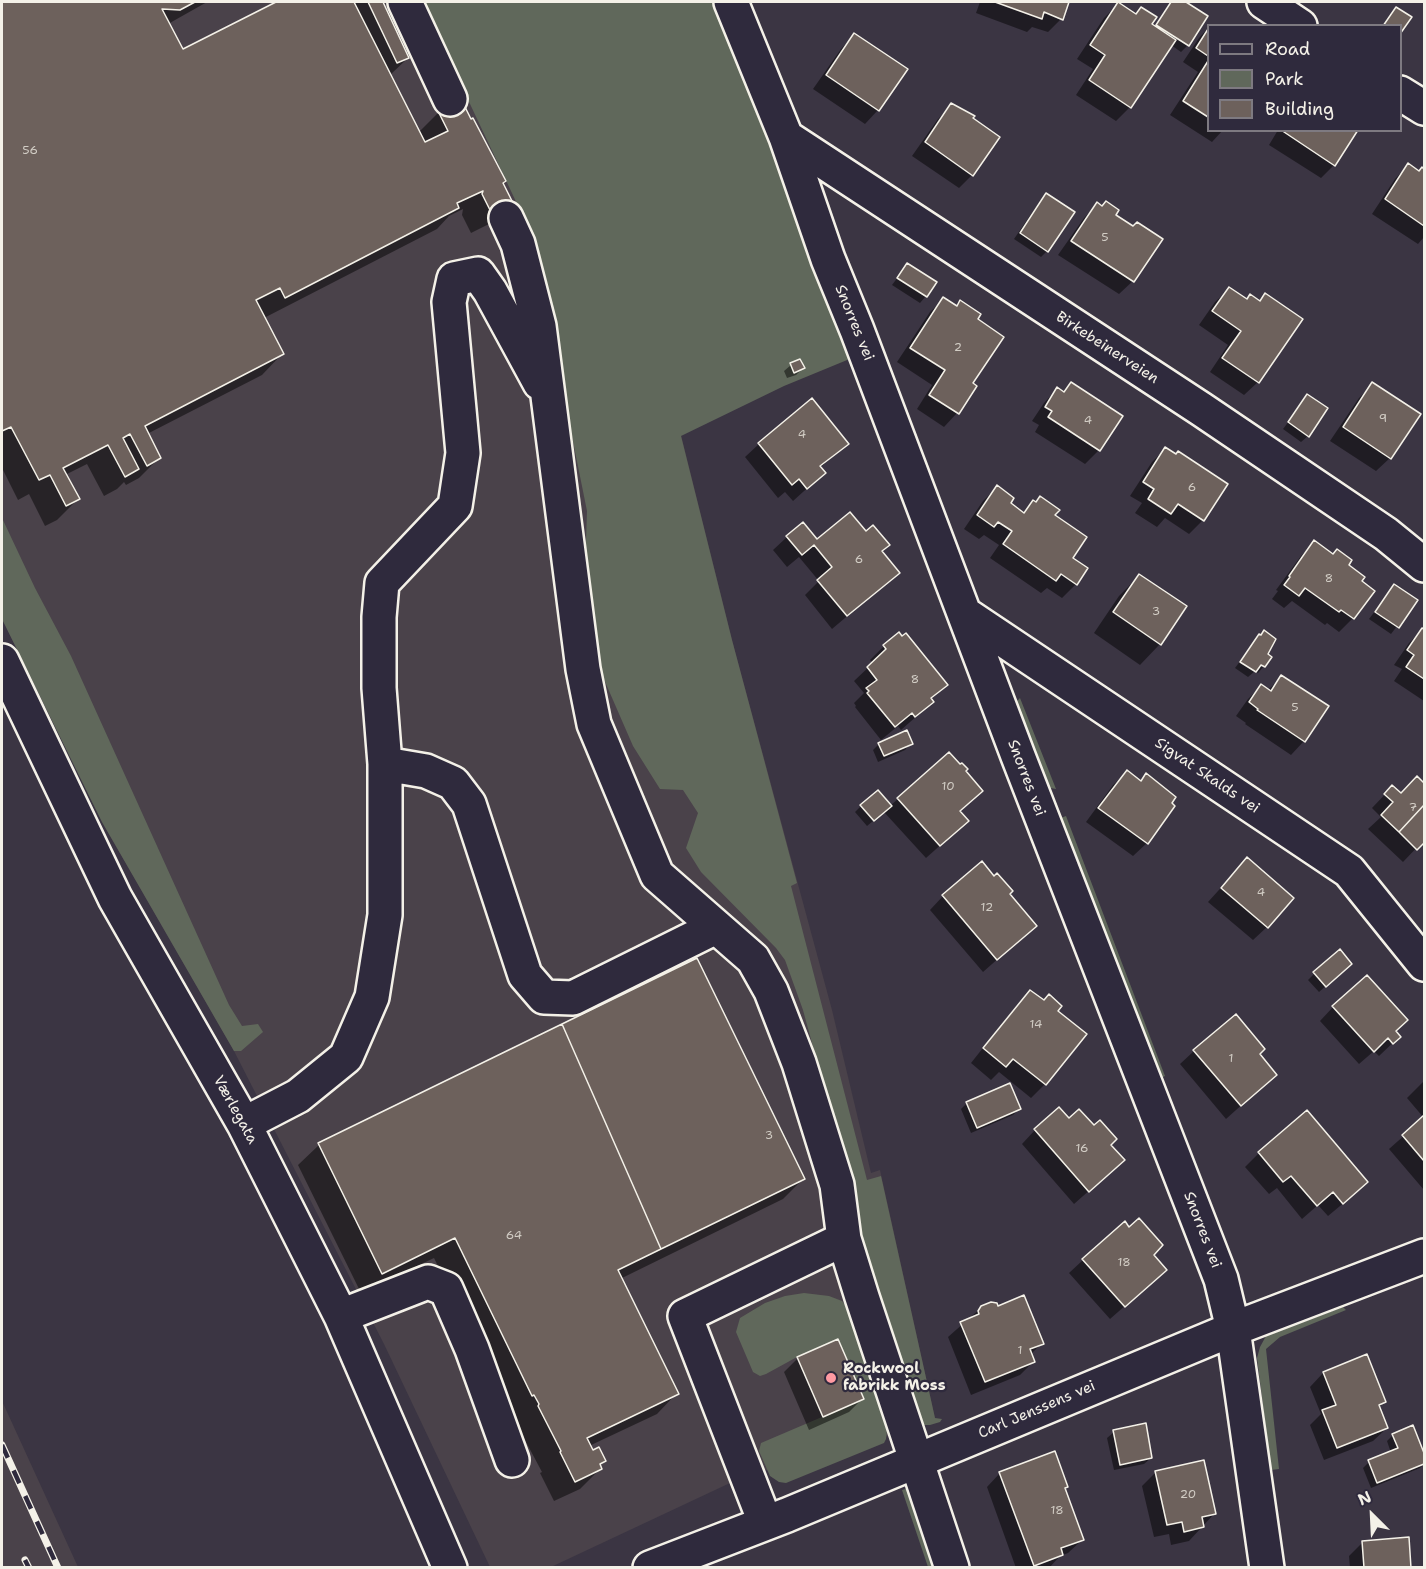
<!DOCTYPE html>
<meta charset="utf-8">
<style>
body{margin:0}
#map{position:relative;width:1426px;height:1569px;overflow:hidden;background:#3b3543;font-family:"Shantell Sans",sans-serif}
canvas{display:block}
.frame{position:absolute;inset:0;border:3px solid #f4f1e8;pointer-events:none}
.legend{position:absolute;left:1207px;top:24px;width:195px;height:108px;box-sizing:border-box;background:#2f2a3d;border:2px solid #7e7a81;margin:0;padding:8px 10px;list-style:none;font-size:18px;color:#f4f1e8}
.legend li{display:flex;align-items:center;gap:12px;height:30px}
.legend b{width:30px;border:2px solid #7e7a81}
.north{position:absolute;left:1342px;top:1485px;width:60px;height:60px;-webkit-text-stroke:4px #2f2a3d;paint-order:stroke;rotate:336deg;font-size:16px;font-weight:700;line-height:24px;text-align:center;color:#f4f1e8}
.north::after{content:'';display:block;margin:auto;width:21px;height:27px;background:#f4f1e8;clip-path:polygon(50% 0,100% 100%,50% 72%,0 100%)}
</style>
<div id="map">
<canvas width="1426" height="1569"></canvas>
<div class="frame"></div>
<ul class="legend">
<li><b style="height:8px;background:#2f2a3d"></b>Road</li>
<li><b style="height:16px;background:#60685b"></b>Park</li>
<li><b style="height:16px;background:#6d615c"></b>Building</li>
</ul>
<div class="north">N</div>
</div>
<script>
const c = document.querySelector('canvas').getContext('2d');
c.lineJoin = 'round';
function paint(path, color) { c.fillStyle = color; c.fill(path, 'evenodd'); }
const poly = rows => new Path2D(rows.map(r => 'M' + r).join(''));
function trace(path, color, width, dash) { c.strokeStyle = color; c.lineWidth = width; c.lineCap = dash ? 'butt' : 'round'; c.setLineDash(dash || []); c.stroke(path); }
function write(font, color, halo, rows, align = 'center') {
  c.font = font + ' "Shantell Sans",sans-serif'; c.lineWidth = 4.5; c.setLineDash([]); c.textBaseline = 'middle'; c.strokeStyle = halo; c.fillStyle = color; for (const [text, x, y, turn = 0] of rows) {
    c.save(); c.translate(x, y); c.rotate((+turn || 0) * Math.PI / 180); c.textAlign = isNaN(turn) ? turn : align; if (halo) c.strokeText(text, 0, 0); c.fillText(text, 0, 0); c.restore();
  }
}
paint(poly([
 [2,2,450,2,681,435,732,640,832,1010,871,1173,880,1170,935,1418,778,1478,767,1470,730,1483,551,1567,490,1567,384,1344,234,1051,102,822,2,619],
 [2,1401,78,1567,2,1567]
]), '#4a424a');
paint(poly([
 [422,2,714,2,852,358,784,386,681,436,732,640,797,883,791,886,867,1180,881,1176,935,1418,942,1419,940,1422,930,1425,923,1425,918,1420,870,1287,836,1131,803,1010,785,960,776,948,701,872,686,848,698,813,683,790,660,789,633,746,596,661,581,556,586,542,587,511,559,372,553,307,519,208],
 [2,518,35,588,71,656,229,1005,242,1026,258,1024,263,1032,241,1051,234,1051,102,822,2,619],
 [1020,698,1056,789,1045,787,1014,704],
 [1066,816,1165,1076,1157,1080,1058,819],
 [804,1293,829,1296,842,1301,849,1310,883,1397,887,1430,886,1439,884,1443,786,1483,779,1482,770,1476,759,1451,761,1443,864,1399,838,1340,797,1357,766,1374,760,1376,753,1372,736,1332,740,1318,765,1303,785,1296],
 [1343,1307,1346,1310,1280,1337,1266,1349,1279,1469,1271,1470,1257,1358,1260,1347,1266,1336],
 [909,1488,939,1567,928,1567,902,1490]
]), '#60685b');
paint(poly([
 [2,2,207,2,168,24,182,51,279,2,381,2,408,58,390,75,419,132,439,112,502,184,491,223,471,233,462,215,463,209,449,216,437,229,264,318,282,354,262,375,147,434,159,458,139,478,126,485,124,482,117,489,104,496,87,464,65,475,78,499,57,520,45,526,29,494,18,500,2,468],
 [980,2,1068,2,1061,19,1048,32,1032,27,1027,32,976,13],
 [1171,2,1183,2,1206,16,1188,45,1181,52,1171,45,1130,107,1116,121,1076,95,1093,69,1077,59,1104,18,1118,4,1154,27],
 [1208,28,1208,130,1223,130,1212,142,1170,115,1198,72,1183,62,1199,38],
 [854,35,878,110,865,124,813,89,841,49],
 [952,105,971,119,972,175,959,188,912,156,938,119],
 [1278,130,1356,130,1334,165,1321,178,1269,145],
 [1408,165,1419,172,1422,169,1424,171,1424,237,1418,244,1372,214,1395,179],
 [1046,195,1047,251,1041,257,1014,239,1040,201],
 [1097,204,1133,228,1133,281,1119,294,1058,255,1084,218],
 [907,265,926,296,920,303,892,285],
 [1229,289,1246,300,1259,302,1266,295,1258,382,1244,395,1210,372,1228,345,1199,325,1215,302],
 [944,299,956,307,960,302,975,320,971,384,975,386,957,413,944,427,917,409,932,385,897,362,930,312],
 [800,361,803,368,796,375,787,378,784,371,791,365],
 [1071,384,1121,416,1099,450,1085,464,1035,432,1039,425,1032,421,1044,403,1057,389,1062,392],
 [1373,384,1390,458,1376,471,1330,441,1359,398],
 [1308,396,1308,436,1301,442,1283,429],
 [847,443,820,468,824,473,793,501,785,492,778,498,745,457,759,444],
 [1165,449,1226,484,1203,520,1189,534,1165,518,1157,527,1135,513,1142,503,1130,496,1152,462],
 [997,487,1008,504,1022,513,1040,498,1053,516,1071,558,1086,569,1076,584,1062,598,1047,588,1041,593,990,558,999,545,984,535,979,539,964,529,983,501],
 [787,537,881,552,898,573,832,629,805,595,819,581,799,557,787,567,773,550],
 [1314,542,1347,565,1360,582,1372,591,1353,618,1339,632,1327,623,1325,625,1292,601,1284,608,1272,599,1278,591,1276,590,1301,556],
 [1139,576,1160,644,1140,665,1094,633,1119,596],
 [1394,586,1416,601,1391,634,1369,619],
 [1422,630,1424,631,1424,701,1394,681,1402,669,1394,665,1409,643],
 [1259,636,1266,654,1264,666,1258,673,1255,671,1248,677,1235,668],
 [884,646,946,684,930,700,932,702,918,715,901,730,898,726,881,740,855,707,856,706,854,703,864,693,854,681,873,663,870,660],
 [1282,677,1304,741,1291,755,1245,724,1246,723,1236,716,1248,699,1261,686,1268,690],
 [911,743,905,750,878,762,873,750,879,744],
 [949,754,959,812,953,834,926,858,884,812,867,826,855,812,861,806,890,806],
 [1127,772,1140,782,1146,775,1147,843,1133,856,1086,822,1113,785],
 [1417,778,1424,785,1424,840,1403,862,1368,829,1381,817,1372,808,1392,787,1401,795],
 [1247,859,1267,927,1253,940,1208,902],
 [943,896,1035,926,983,972,930,910],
 [697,960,803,1179,783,1199,620,1279,677,1393,657,1414,589,1446,592,1452,604,1460,599,1466,600,1469,580,1489,554,1501,540,1473,542,1472,518,1427,520,1426,514,1414,512,1415,434,1258,361,1293,298,1165,319,1145],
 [1344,970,1319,992,1308,980,1314,974],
 [1030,992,1084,1035,1045,1084,1031,1098,999,1072,991,1080,971,1063,1017,1005],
 [1333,1007,1394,1032,1399,1037,1379,1056,1374,1051,1359,1064,1320,1021],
 [1194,1051,1258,1054,1275,1075,1226,1119,1180,1064],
 [1424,1081,1424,1190,1389,1149,1424,1118,1407,1098],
 [967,1103,1019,1109,1013,1115,971,1133,961,1109],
 [1069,1120,1109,1145,1109,1173,1074,1204,1022,1144,1035,1130],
 [1259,1153,1352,1196,1328,1216,1318,1205,1302,1219,1277,1188,1269,1194,1245,1167],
 [1152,1255,1151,1283,1110,1319,1069,1273,1083,1260],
 [982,1307,1042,1343,1030,1355,1033,1362,1020,1375,971,1395,948,1337],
 [1366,1356,1384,1402,1379,1408,1387,1428,1373,1441,1324,1460,1310,1425,1321,1414,1310,1387,1323,1373],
 [798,1358,862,1399,849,1412,809,1430,784,1372],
 [1412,1427,1424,1457,1424,1464,1420,1468,1371,1488,1363,1468,1369,1462,1391,1453,1387,1441,1393,1435],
 [1114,1432,1151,1458,1144,1464,1114,1470,1107,1438],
 [1156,1472,1214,1514,1189,1541,1171,1545,1169,1534,1154,1537,1142,1486],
 [1000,1473,1064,1489,1082,1540,1068,1553,1060,1556,1049,1568,1016,1568,987,1487],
 [1362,1543,1410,1568,1350,1568,1349,1556]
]), '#0007');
const building = poly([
 [2,2,195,2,180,10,162,9,183,49,276,2,354,2,425,142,448,131,438,111,461,99,471,119,473,118,506,181,503,183,513,203,492,214,482,194,483,191,457,203,459,208,285,298,280,288,256,300,284,354,145,426,161,458,147,466,130,434,123,438,139,469,125,477,108,445,63,468,80,499,66,506,50,475,39,480,11,427,2,431,2,2],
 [368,2,383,2,409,58,397,63,368,2],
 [995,2,1069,2,1063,20,1044,12,1042,19,995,2],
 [1118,2,1136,14,1141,7,1157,17,1152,24,1176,40,1131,108,1089,80,1105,55,1090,45,1118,2],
 [1171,2,1186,2,1208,16,1189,46,1156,25,1171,2],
 [1396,7,1412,17,1400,34,1400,26,1383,26,1396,7],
 [1208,29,1208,56,1196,48,1208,29],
 [854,33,908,69,879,111,826,75,854,33],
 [1208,61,1208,117,1183,101,1208,61],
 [951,103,975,116,973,118,1000,137,973,176,925,142,951,103],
 [1281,130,1358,130,1335,166,1281,130],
 [1408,163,1419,171,1422,167,1424,169,1424,226,1385,199,1408,163],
 [1046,193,1075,212,1048,252,1020,233,1046,193],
 [1106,201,1119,210,1116,215,1133,226,1137,222,1163,239,1134,282,1071,241,1097,202,1102,206,1106,201],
 [907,263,937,282,927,297,897,278,907,263],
 [1229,287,1247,299,1250,294,1260,301,1265,293,1303,319,1259,383,1222,358,1241,331,1212,311,1229,287],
 [943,297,957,306,960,300,981,314,978,319,1004,337,973,383,977,386,959,414,929,395,945,370,910,348,943,297],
 [800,359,805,368,794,373,790,363,800,359],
 [1071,382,1123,416,1100,451,1048,417,1052,411,1045,407,1057,387,1064,392,1071,382],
 [1372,382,1421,414,1391,459,1343,427,1372,382],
 [1307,394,1328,408,1309,437,1288,422,1307,394],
 [812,398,849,444,820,466,826,473,807,489,799,479,792,485,758,443,812,398],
 [1165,447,1176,454,1178,451,1228,484,1204,521,1178,504,1171,514,1148,499,1154,489,1143,482,1165,447],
 [997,485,1014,498,1011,503,1024,513,1033,500,1036,502,1040,496,1060,510,1055,515,1087,537,1073,558,1088,568,1077,585,1061,574,1056,581,1003,544,1012,531,998,522,994,527,977,515,997,485],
 [850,512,866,531,873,525,890,545,882,551,900,573,847,616,817,580,832,567,814,545,802,555,786,536,803,522,817,539,850,512],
 [1314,540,1333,554,1337,549,1352,560,1349,565,1365,577,1362,581,1375,591,1354,619,1341,610,1339,612,1305,588,1299,596,1284,585,1290,577,1289,576,1314,540],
 [1139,574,1187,606,1161,645,1113,612,1139,574],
 [1394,584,1418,600,1399,628,1375,612,1394,584],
 [1422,628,1424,629,1424,679,1406,667,1414,655,1407,650,1422,628],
 [1264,630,1276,639,1268,654,1272,657,1265,667,1261,665,1256,672,1240,662,1259,634,1261,635,1264,630],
 [899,632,902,636,906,633,948,685,931,698,934,702,915,717,912,713,895,727,867,693,869,691,866,688,877,680,867,667,886,649,883,645,899,632],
 [1281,675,1329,706,1305,742,1257,710,1258,709,1249,702,1261,684,1271,691,1281,675],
 [907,730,913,744,884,756,878,743,907,730],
 [949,752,960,764,962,763,968,769,966,771,983,791,960,811,969,821,940,846,897,798,949,752],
 [1127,770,1141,781,1146,773,1176,797,1172,803,1175,806,1148,844,1098,808,1127,770],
 [1417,776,1424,783,1424,805,1399,832,1381,815,1393,802,1384,794,1392,785,1401,793,1417,776],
 [878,790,892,806,874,821,860,805,878,790],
 [1424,805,1424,843,1417,850,1399,832,1424,805],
 [1247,857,1294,898,1268,928,1221,888,1247,857],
 [982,861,994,876,997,873,1013,891,1010,894,1037,926,997,960,942,895,982,861],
 [1340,949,1352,964,1326,987,1313,972,1340,949],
 [697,958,805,1179,661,1249,562,1024,697,958],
 [1367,975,1408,1020,1396,1031,1401,1037,1393,1044,1388,1038,1374,1052,1332,1006,1367,975],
 [1030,990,1044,1000,1049,994,1062,1006,1058,1011,1087,1034,1046,1085,1013,1059,1006,1067,983,1048,1030,990],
 [1236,1014,1265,1049,1260,1054,1277,1075,1241,1106,1193,1050,1236,1014],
 [562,1024,661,1249,618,1270,679,1394,587,1438,593,1450,599,1447,606,1461,600,1464,602,1469,575,1482,560,1452,561,1451,538,1406,539,1404,534,1395,532,1396,455,1238,382,1274,318,1143,562,1024],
 [1010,1083,1021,1109,977,1128,966,1102,1010,1083],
 [1059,1107,1069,1118,1079,1109,1094,1125,1100,1120,1117,1139,1111,1145,1125,1160,1089,1192,1034,1129,1059,1107],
 [1307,1110,1368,1182,1343,1204,1333,1192,1317,1206,1291,1176,1283,1182,1258,1152,1307,1110],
 [1424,1115,1424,1161,1402,1135,1424,1115],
 [1139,1218,1163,1245,1154,1255,1167,1270,1125,1307,1082,1259,1125,1221,1129,1227,1139,1218],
 [1024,1295,1044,1344,1030,1349,1035,1362,985,1382,960,1322,979,1314,978,1311,981,1306,991,1302,997,1303,998,1306,1024,1295],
 [838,1339,864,1399,823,1417,797,1357,838,1339],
 [1367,1354,1386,1402,1379,1405,1388,1428,1337,1448,1322,1410,1336,1405,1323,1372,1367,1354],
 [1146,1423,1152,1458,1120,1465,1113,1430,1146,1423],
 [1413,1425,1424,1453,1424,1464,1377,1483,1368,1460,1398,1448,1392,1434,1413,1425],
 [1055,1451,1068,1487,1065,1488,1084,1540,1061,1548,1063,1555,1034,1566,999,1472,1055,1451],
 [1204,1460,1216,1514,1202,1517,1204,1527,1184,1532,1182,1522,1167,1525,1155,1471,1204,1460],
 [1409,1537,1411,1568,1364,1568,1362,1541,1409,1537]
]);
paint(building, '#6d615c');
trace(building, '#f4f1e8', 1.5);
const minor = poly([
 [405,2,450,99],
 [731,2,786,137,828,259,857,330,1018,756,1221,1279,1233,1329,1267,1568],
 [786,137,1201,409,1386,534,1424,565],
 [506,218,518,244,539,326,583,669,594,724,657,875,753,959,771,991,799,1063,837,1185,844,1239,685,1316,765,1522],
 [965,614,1349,871,1424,964],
 [2,661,115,898,244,1124,341,1316,450,1568],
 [385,764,426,771,453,783,469,804,525,975,544,997,573,998,716,927],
 [244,1124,298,1096,346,1057,372,997,385,915,385,764,379,688,379,617,382,583,455,506,463,453,449,302,454,279,478,274,490,291,540,383],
 [844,1239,862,1297,952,1568],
 [341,1316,428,1282,446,1289,472,1349,512,1460],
 [650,1568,787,1515,1233,1329,1424,1256]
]);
const major = poly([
 [1264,2,1300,26],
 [1400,93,1424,108]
]);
trace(minor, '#f4f1e8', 38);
trace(major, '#f4f1e8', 38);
trace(minor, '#2f2a3d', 33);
trace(major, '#2f2a3d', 33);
const rail = poly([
 [2,1445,58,1568],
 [25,1560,29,1568]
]);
trace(rail, '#f4f1e8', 7);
trace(rail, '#2f2a3d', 4.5, [14]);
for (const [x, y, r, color] of [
 [831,1378,6,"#ff9aa2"]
]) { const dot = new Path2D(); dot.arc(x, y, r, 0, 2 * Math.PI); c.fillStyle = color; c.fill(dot); trace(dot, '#2f2a3d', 2); }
write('12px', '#d2cdc5', null, [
 ["56",30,151],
 ["5",1105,238],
 ["2",958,348],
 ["9",1383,419],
 ["4",1088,421],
 ["4",802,435],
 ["6",1192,488],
 ["6",859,560],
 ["8",1329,579],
 ["3",1156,612],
 ["8",915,680],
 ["5",1295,708],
 ["10",948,787],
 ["7",1413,808],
 ["4",1261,893],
 ["12",987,908],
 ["14",1036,1025],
 ["1",1231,1059],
 ["3",769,1136],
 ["16",1082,1149],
 ["64",514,1236],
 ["18",1124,1263],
 ["1",1020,1351],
 ["20",1188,1495],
 ["18",1057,1511]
]);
write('15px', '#f4f1e8', '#2f2a3d', [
 ["Snorres vei",854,323,68],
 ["Birkebeinerveien",1107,348,33],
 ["Sigvat Skalds vei",1207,776,34],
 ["Snorres vei",1026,778,69],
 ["Værlegata",235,1110,61],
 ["Snorres vei",1202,1230,69],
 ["Carl Jenssens vei",1037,1410,-23]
]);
write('bold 15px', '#f4f1e8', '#2f2a3d', [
 ["Rockwool",843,1369],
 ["fabrikk Moss",843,1386]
], 'left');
</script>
